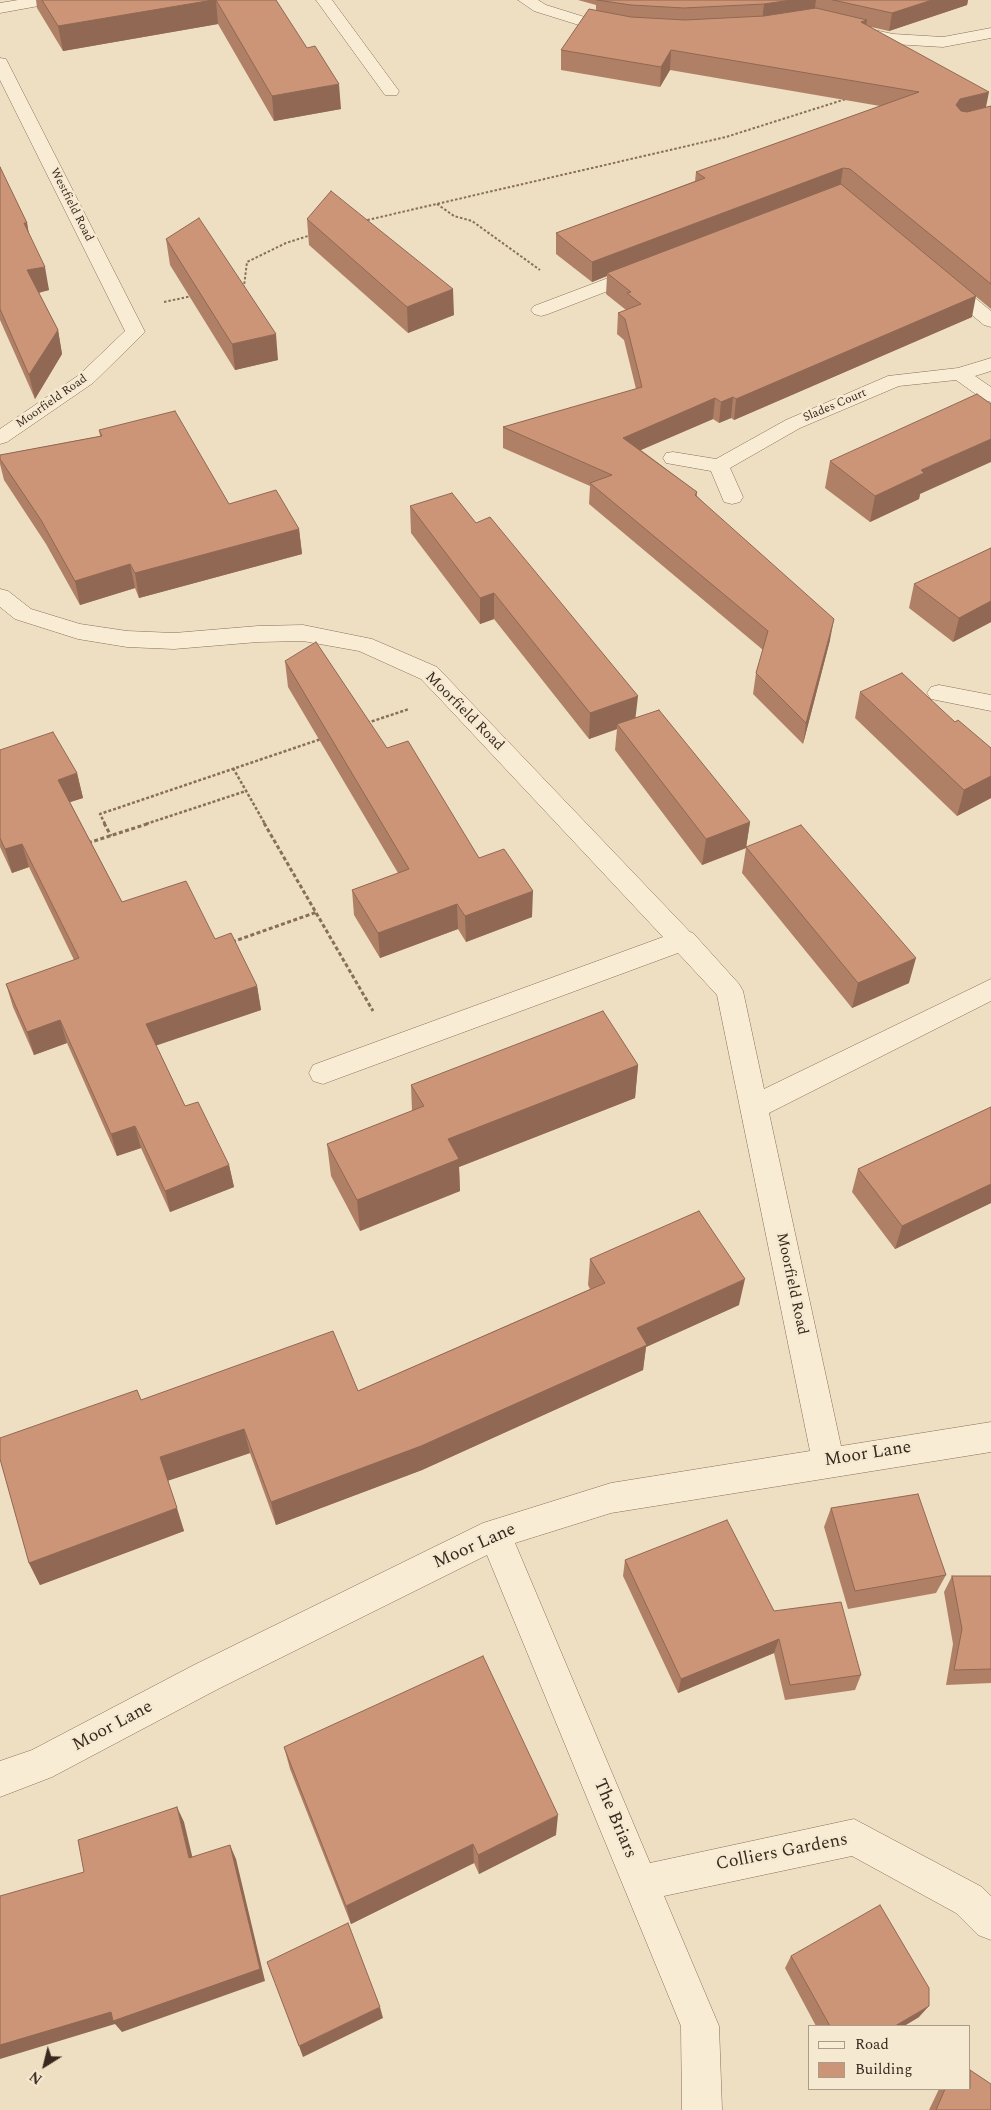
<!DOCTYPE html>
<style>
body{margin:0}
#map{position:relative;width:991px;height:2110px;overflow:hidden;background:#eedec2;font-family:Spectral,serif}
canvas{display:block}
.legend{position:absolute;left:808px;top:2025px;width:162px;height:65px;box-sizing:border-box;background:#f6e9d1;border:1px solid #aa9c89;margin:0;padding:6px 9px;list-style:none;font-size:15px;color:#38281d}
.legend li{display:flex;align-items:center;gap:10px;height:25px}
.legend b{width:25px;border:1px solid #aa9c89}
.north{position:absolute;left:20px;top:2040px;width:50px;height:50px;-webkit-text-stroke:4px #f6e9d1;paint-order:stroke;rotate:216deg;font-size:14px;font-weight:700;line-height:20px;text-align:center;color:#38281d}
.north::after{content:'';display:block;margin:auto;width:18px;height:22px;background:#38281d;clip-path:polygon(50% 0,100% 100%,50% 72%,0 100%)}
</style>
<div id="map">
<canvas width="991" height="2110"></canvas>
<ul class="legend">
<li><b style="height:6px;background:#f9ecd5"></b>Road</li>
<li><b style="height:14px;background:#cd9577"></b>Building</li>
</ul>
<div class="north">N</div>
</div>
<script>
const c = document.querySelector('canvas').getContext('2d');
c.lineJoin = 'round';
const poly = rows => new Path2D(rows.map(r => 'M' + r).join(''));
function trace(path, color, width, dash) { c.strokeStyle = color; c.lineWidth = width; c.lineCap = dash ? 'butt' : 'round'; c.setLineDash(dash || []); c.stroke(path); }
function paint(path, color) { c.fillStyle = color; c.fill(path, 'evenodd'); }
function write(font, color, halo, rows, align = 'center') {
  c.font = font + ' Spectral,serif'; c.lineWidth = 5; c.setLineDash([]); c.textBaseline = 'middle'; c.strokeStyle = halo; c.fillStyle = color; for (const [text, x, y, turn = 0] of rows) {
    c.save(); c.translate(x, y); c.rotate((+turn || 0) * Math.PI / 180); c.textAlign = isNaN(turn) ? turn : align; if (halo) c.strokeText(text, 0, 0); c.fillText(text, 0, 0); c.restore();
  }
}
const minor = poly([
 [18,0,52,0,50,3,44,5,0,13,0,3,18,0],
 [316,0,332,0,399,91,397,95,385,95,316,0],
 [518,0,538,0,546,5,591,19,623,25,625,28,623,31,617,33,582,26,534,11,518,0],
 [856,26,893,34,943,37,991,28,991,38,943,47,893,44,850,34,848,31,850,28,856,26],
 [0,58,6,59,8,63,145,332,93,383,7,442,0,444,0,429,79,375,125,331,0,80,0,58],
 [640,266,647,268,649,272,647,276,548,314,541,316,534,314,531,310,534,306,640,266],
 [945,277,952,279,991,311,991,327,984,325,938,287,935,283,938,279,945,277],
 [991,358,991,371,975,376,991,387,991,402,984,400,956,380,899,386,800,428,730,468,743,497,740,502,732,504,724,502,711,471,666,463,663,458,666,453,673,452,716,459,786,420,888,376,958,368,991,358],
 [0,589,8,591,31,609,80,624,127,631,174,633,258,626,303,625,372,639,437,667,690,932,693,933,739,984,743,991,764,1089,991,979,991,1001,769,1113,841,1446,991,1422,991,1452,611,1513,515,1543,650,1863,854,1819,982,1887,991,1896,991,1940,978,1935,956,1913,852,1856,664,1896,719,2026,722,2110,682,2110,681,2026,487,1555,218,1689,52,1777,0,1797,0,1761,32,1750,194,1665,483,1523,611,1483,810,1451,717,995,678,953,323,1084,313,1081,309,1073,313,1065,663,937,442,701,421,679,359,651,303,641,258,642,174,649,127,647,78,639,15,619,0,607,0,589],
 [939,685,991,695,991,711,931,699,927,693,931,687,939,685]
]);
trace(minor, '#886f59', 1);
trace(poly([
 [437,204,454,216,472,221,540,270],
 [363,221,726,137,846,99],
 [242,287,244,286,247,262,286,243,311,235],
 [164,302,192,296]
]), '#886f59', 2, [2.5, 2]);
trace(poly([
 [367,723,409,709],
 [233,768,265,824],
 [105,824,100,814,321,739],
 [146,824,246,791]
]), '#886f59', 2.5, [3, 2]);
trace(poly([
 [104,823,111,836],
 [264,823,373,1011],
 [88,843,150,823],
 [232,942,317,912]
]), '#886f59', 3, [4, 2.5]);
paint(minor, '#f9ecd5');
paint(poly([
 [36,0,276,0,341,109,274,121,218,24,63,51,37,8],
 [578,0,968,0,967,5,889,31,871,27,986,107,991,106,991,309,967,289,972,317,734,420,731,418,719,423,713,419,641,450,697,492,697,496,830,640,803,744,753,694,756,673,763,650,589,504,590,486,503,448,503,427,636,389,624,340,617,334,618,313,626,310,606,294,607,276,592,282,556,254,556,233,695,181,696,172,880,106,670,70,660,87,561,70,561,50,596,11,596,5],
 [0,167,27,223,29,235,49,290,39,293,58,330,62,354,35,399,0,320],
 [307,219,454,315,408,333,309,245],
 [166,239,278,360,235,370,170,265],
 [99,430,229,504,299,529,302,554,139,598,135,588,80,605,46,544,4,480,0,464,0,455,100,436],
 [830,461,920,494,919,499,870,522,825,488],
 [410,506,476,523,636,718,750,822,746,847,909,983,852,1008,742,873,746,848,702,865,615,750,617,729,589,739,494,619,480,624,411,533],
 [991,548,991,622,953,642,909,608,914,584],
 [285,661,387,748,479,858,532,917,466,942,458,929,380,958,354,915,352,890,398,873,288,687],
 [860,692,955,722,991,748,991,798,957,816,855,718],
 [0,750,77,773,83,798,70,802,122,902,215,939,257,986,261,1010,156,1045,185,1106,229,1165,234,1187,170,1212,141,1148,117,1156,67,1043,34,1055,13,1007,6,984,74,960,29,867,12,873,0,847],
 [638,1065,635,1098,459,1167,460,1191,360,1231,331,1176,327,1144,412,1111,411,1085],
 [991,1107,991,1203,895,1249,852,1192,858,1169],
 [590,1259,739,1305,646,1347,643,1370,422,1470,276,1525,250,1453,167,1481,184,1531,40,1585,29,1563,141,1400,358,1391,590,1289,588,1285],
 [831,1508,946,1575,936,1593,848,1609,824,1527],
 [625,1560,774,1611,861,1675,855,1690,785,1700,774,1653,678,1693,623,1576],
 [952,1576,991,1576,991,1683,946,1685,953,1644,944,1592],
 [284,1747,556,1835,479,1874,474,1863,351,1924,290,1769],
 [791,1956,919,2017,904,2026,816,2026,785,1968],
 [939,2089,970,2089,991,2110,929,2110]
]), '#b08066');
paint(poly([
 [213,0,216,0,218,24,63,51,58,26],
 [791,0,816,0,814,14,762,22,764,4],
 [932,0,968,0,967,5,889,31,892,13],
 [867,20,864,39,861,22],
 [671,50,670,70,660,87,661,67],
 [339,84,341,109,274,121,272,96],
 [989,92,985,112,952,125,956,105,960,99],
 [843,168,840,188,607,273,607,276,592,282,592,262],
 [24,223,27,223,31,246],
 [45,267,49,290,32,294,27,270],
 [453,289,454,315,408,333,407,307],
 [976,296,972,317,734,420,736,399],
 [58,330,62,354,35,399,29,375],
 [276,334,278,360,235,370,232,344],
 [733,397,731,418,719,423,721,402],
 [715,398,713,419,622,458,623,438],
 [991,439,991,462,920,494,919,499,870,522,875,496,921,470],
 [299,529,302,554,139,598,135,573],
 [130,564,135,588,80,605,75,581],
 [494,593,494,619,480,624,480,598],
 [991,601,991,622,953,642,959,618],
 [834,619,830,640,803,744,806,723],
 [638,696,635,722,617,724,617,729,589,739,590,713],
 [77,773,83,798,64,804,58,780],
 [991,776,991,798,957,816,964,790],
 [750,822,746,848,702,865,706,839],
 [22,844,29,867,12,873,5,849],
 [533,891,532,917,466,942,465,916],
 [457,904,458,929,380,958,378,933],
 [916,958,909,983,852,1008,858,983],
 [257,986,261,1010,152,1047,146,1024],
 [60,1020,67,1043,34,1055,27,1032],
 [638,1065,635,1098,459,1167,460,1191,360,1231,357,1200,448,1139],
 [135,1126,141,1148,117,1156,111,1134],
 [229,1165,234,1187,170,1212,165,1191],
 [991,1184,991,1203,895,1249,902,1226],
 [745,1279,739,1305,646,1347,643,1370,422,1470,276,1525,271,1502,637,1328],
 [244,1429,250,1453,167,1481,160,1457],
 [177,1508,184,1531,40,1585,29,1563],
 [779,1639,774,1653,678,1693,681,1679],
 [177,1807,184,1822,196,1872,189,1858],
 [558,1815,556,1835,479,1874,478,1855],
 [473,1844,474,1863,351,1924,346,1906],
 [230,1845,236,1859,265,1981,122,2032,115,2024,0,2059,0,2045],
 [929,2006,919,2017,904,2026,895,2026],
 [380,2007,383,2018,303,2057,299,2046]
]), '#906853');
const building = poly([
 [42,0,213,0,58,26,42,0],
 [216,0,276,0,307,48,315,46,339,84,272,96,216,0],
 [597,0,791,0,764,4,684,8,631,5,597,0],
 [833,0,932,0,892,13,833,0],
 [816,8,867,20,861,22,989,92,960,99,956,105,961,111,967,112,991,106,991,284,850,169,843,168,592,262,556,233,705,178,696,172,919,92,671,50,661,67,561,50,589,9,631,17,685,20,764,16,816,8],
 [0,167,27,223,24,223,45,267,27,270,58,330,29,375,0,309,0,167],
 [841,184,976,296,736,399,733,397,721,402,715,398,623,438,697,492,695,495,834,619,806,723,756,673,768,631,590,483,612,475,503,427,642,387,625,319,618,313,641,304,627,293,631,292,607,273,841,184],
 [331,191,453,289,407,307,307,219,331,191],
 [199,218,276,334,232,344,166,239,199,218],
 [977,394,991,404,991,439,921,470,924,473,875,496,830,461,977,394],
 [175,411,229,504,276,490,299,529,135,573,130,564,75,581,41,520,0,459,0,455,102,436,99,430,175,411],
 [452,493,476,523,490,517,638,696,590,713,494,593,480,598,410,506,452,493],
 [991,548,991,601,959,618,914,584,991,548],
 [316,642,387,748,408,741,479,858,504,849,533,891,465,916,457,904,378,933,352,890,409,869,285,661,316,642],
 [902,673,955,722,958,720,991,748,991,776,964,790,860,692,902,673],
 [659,710,750,822,706,839,617,724,659,710],
 [53,732,77,773,58,780,122,902,186,881,215,939,231,933,257,986,146,1024,185,1106,198,1102,229,1165,165,1191,135,1126,111,1134,60,1020,27,1032,6,984,79,958,22,844,5,849,0,838,0,750,53,732],
 [801,825,916,958,858,983,746,847,801,825],
 [603,1011,638,1065,448,1139,459,1159,357,1200,327,1144,424,1106,411,1085,603,1011],
 [991,1107,991,1184,902,1226,858,1169,991,1107],
 [699,1211,745,1279,637,1328,647,1345,421,1446,271,1502,244,1429,160,1457,177,1508,29,1563,0,1459,0,1438,137,1390,141,1400,333,1331,358,1391,605,1283,590,1259,699,1211],
 [918,1494,946,1575,855,1591,831,1508,918,1494],
 [727,1520,774,1611,841,1602,861,1675,790,1685,779,1639,681,1679,625,1560,727,1520],
 [952,1576,991,1576,991,1669,954,1670,962,1629,952,1576],
 [483,1656,558,1815,478,1855,473,1844,346,1906,284,1747,483,1656],
 [177,1807,189,1858,230,1845,260,1969,113,2021,111,2012,0,2045,0,1896,84,1872,78,1840,177,1807],
 [880,1905,929,1988,929,2006,895,2026,830,2026,791,1956,880,1905],
 [348,1923,380,2007,299,2046,267,1962,348,1923],
 [970,2070,991,2084,991,2110,936,2110,945,2089,970,2089,970,2070]
]);
paint(building, '#cd9577');
trace(building, '#906853', 1);
write('12px', '#38281d', '#f6e9d1', [
 ["Westfield Road",71,205,63],
 ["Moorfield Road",52,402,-35],
 ["Slades Court",835,406,-23]
]);
write('15px', '#38281d', '#f6e9d1', [
 ["Moorfield Road",464,712,45],
 ["Moorfield Road",791,1284,78]
]);
write('18px', '#38281d', '#f6e9d1', [
 ["Moor Lane",868,1455,-9],
 ["Moor Lane",475,1547,-24],
 ["Moor Lane",113,1727,-28],
 ["The Briars",614,1819,67],
 ["Colliers Gardens",782,1853,-11]
]);
</script>
